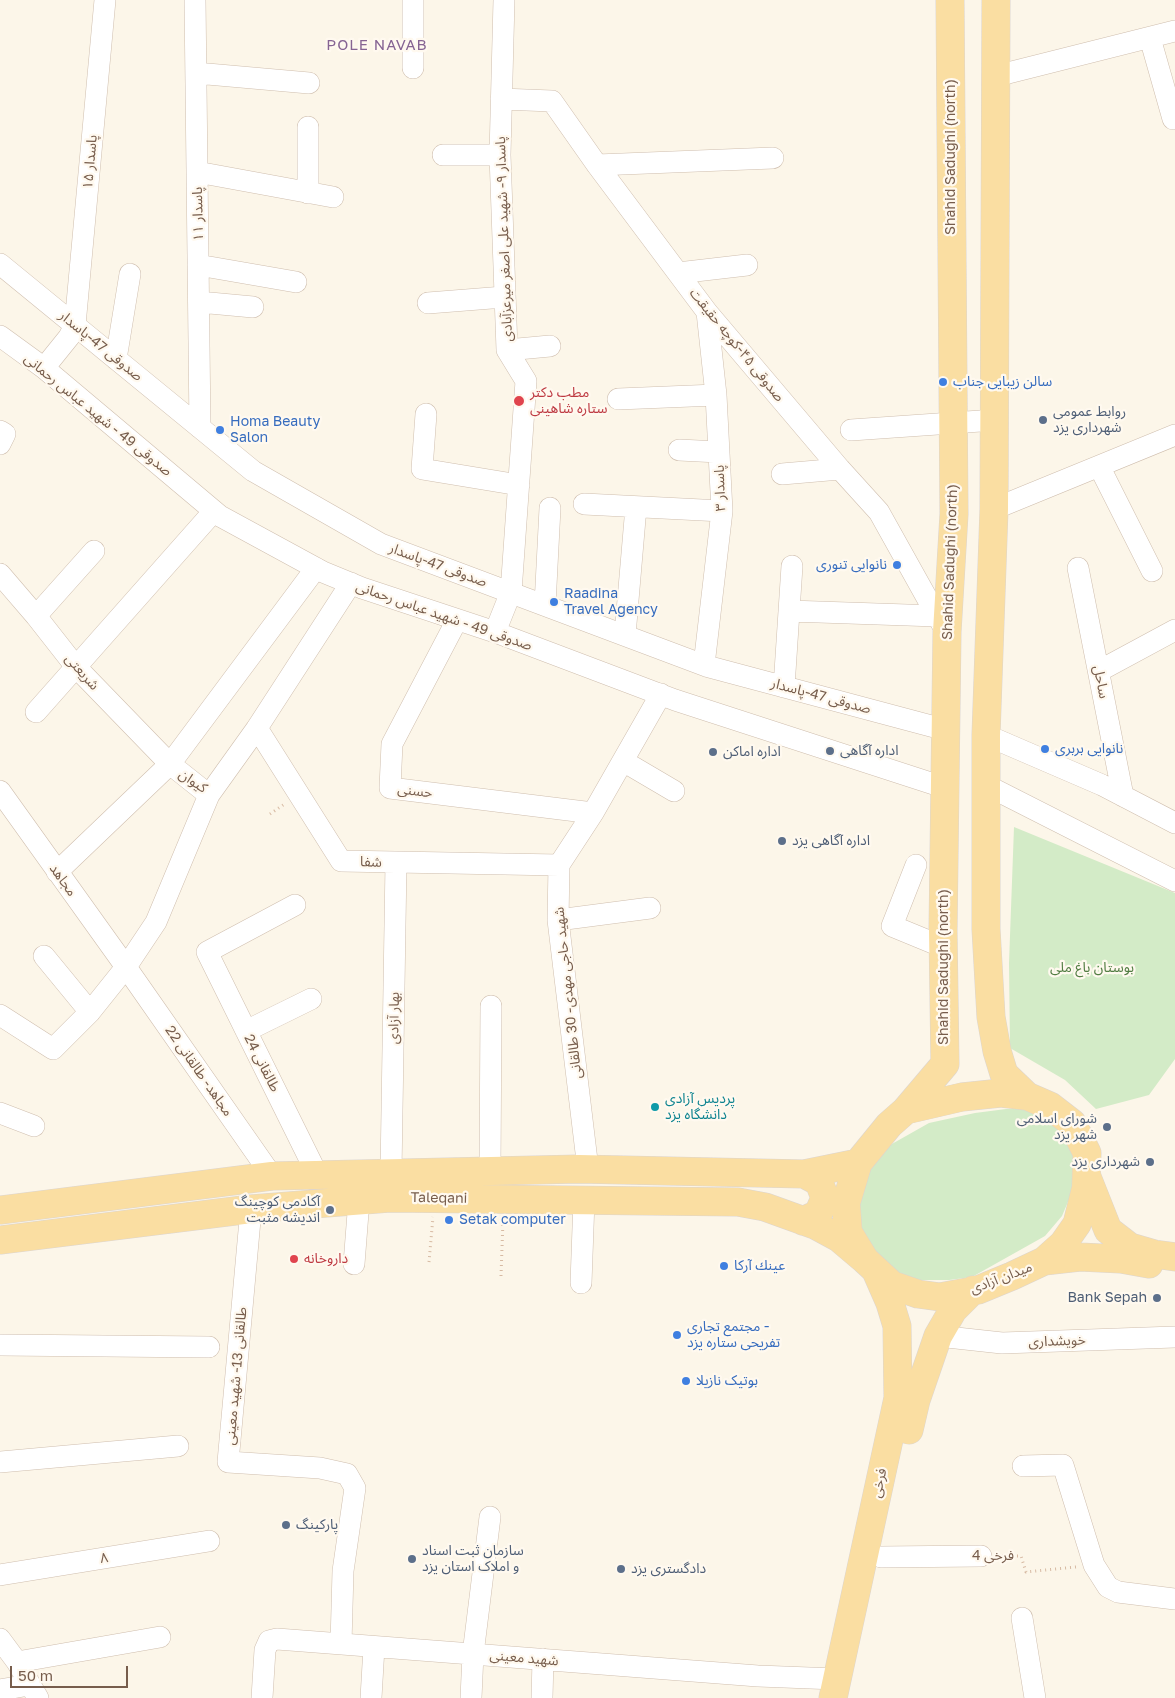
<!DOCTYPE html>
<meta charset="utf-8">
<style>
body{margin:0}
#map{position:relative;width:1175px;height:1698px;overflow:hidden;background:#fcf6e9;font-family:"Golos Text",sans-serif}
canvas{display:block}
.scale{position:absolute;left:10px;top:1666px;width:118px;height:22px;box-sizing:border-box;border:2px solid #775d4c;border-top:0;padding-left:6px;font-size:15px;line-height:18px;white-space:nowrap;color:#775d4c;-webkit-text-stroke:4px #fff9ef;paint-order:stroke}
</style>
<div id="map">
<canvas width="1175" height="1698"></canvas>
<div class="scale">50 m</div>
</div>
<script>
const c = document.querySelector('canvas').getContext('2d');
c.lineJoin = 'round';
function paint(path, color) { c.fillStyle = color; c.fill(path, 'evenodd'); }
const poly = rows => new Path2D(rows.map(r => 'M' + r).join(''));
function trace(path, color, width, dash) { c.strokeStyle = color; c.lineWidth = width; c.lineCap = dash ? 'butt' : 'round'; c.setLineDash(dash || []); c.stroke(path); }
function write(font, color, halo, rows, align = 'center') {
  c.font = font + ' "Golos Text","Noto Sans Arabic",sans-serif'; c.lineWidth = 4.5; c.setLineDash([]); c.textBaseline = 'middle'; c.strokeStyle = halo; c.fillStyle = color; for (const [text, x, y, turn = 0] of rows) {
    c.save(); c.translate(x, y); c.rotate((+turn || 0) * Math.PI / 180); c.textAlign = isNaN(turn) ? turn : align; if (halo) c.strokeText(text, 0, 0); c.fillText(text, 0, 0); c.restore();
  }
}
paint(poly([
 [1014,827,1175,893,1175,1059,1149,1095,1096,1109,1065,1080,1010,1048,1009,963],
 [1006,1109,1030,1109,1063,1128,1074,1155,1073,1190,1062,1216,1045,1236,972,1277,949,1280,920,1280,897,1274,881,1263,855,1225,866,1166,883,1149,929,1123,975,1113]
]), '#d3ebc7');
const minor = poly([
 [195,0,200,428],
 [413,0,413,68],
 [1150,38,1173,119],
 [196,73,309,83],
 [996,76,1175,31],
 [501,99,552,101,597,165,707,312,840,469,879,512,937,616,947,632],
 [443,155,500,155],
 [597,165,773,158],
 [197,172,333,197],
 [308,193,308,127],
 [0,264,253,471,381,544,706,666,946,730],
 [198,265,296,282],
 [678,273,747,265],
 [199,302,253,307],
 [428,303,504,297],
 [0,336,44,368,220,516,323,572,362,588,495,632,675,700,946,788],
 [507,350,550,346],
 [116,359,130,274],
 [44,368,69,337,75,325,105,0],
 [618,399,716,395],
 [426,414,422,469,519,485],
 [851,430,995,420],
 [0,431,5,434,0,444],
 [679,450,719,452],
 [1099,466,1152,571],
 [782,474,840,469],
 [584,504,722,511],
 [994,509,1175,435],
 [1078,568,1123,796],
 [0,574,36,616,76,667,170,764,209,795],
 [545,605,550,508],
 [789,611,937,616],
 [36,616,94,551],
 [457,620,392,744,390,788,593,813],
 [495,632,511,592,526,381,507,350,500,155,504,0],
 [625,635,636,507],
 [704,665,722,511,716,395,707,312],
 [1099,671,1175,630],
 [784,687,792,566],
 [36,712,214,511],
 [257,728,341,861,559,865],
 [986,735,1102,785,1175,823],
 [623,761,674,791],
 [986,785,1175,881],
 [0,791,126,967,272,1176],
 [916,865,892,926,943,947],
 [57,872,170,764,316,568],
 [295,905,207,952,317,1174],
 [558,920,650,908],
 [44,956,90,1012],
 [0,1015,53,1049,90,1012,126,967,156,922,209,795,257,728,351,583],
 [246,1031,311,999],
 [0,1113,34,1126],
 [588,1169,558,920,559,865,593,813,661,694],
 [490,1171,491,1006],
 [391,1172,396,863],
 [251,1209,228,1462,320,1468,347,1474,355,1488,343,1571,341,1644],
 [354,1264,359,1200],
 [581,1283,584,1200],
 [938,1336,1002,1343,1175,1337],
 [0,1345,209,1347],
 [0,1462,178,1446],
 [1023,1466,1063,1465,1094,1565,1108,1587,1118,1592,1175,1599],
 [881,1557,981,1556],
 [0,1575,209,1541],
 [1022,1618,1035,1698],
 [0,1639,17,1662,38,1698],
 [17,1662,160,1637],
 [0,1690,29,1685],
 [262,1698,265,1650,269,1641,277,1639,758,1676,836,1679],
 [371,1698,374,1647],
 [471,1698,473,1654,490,1517],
 [542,1698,543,1659]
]);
const major = poly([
 [996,0,994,509,986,735,986,929,991,1017,997,1051,1004,1074,1027,1096],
 [1001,1093,1027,1096,1050,1106,1072,1123,1087,1153,1086,1188,1077,1224,1063,1244,1044,1261,1012,1276,978,1290,940,1297,918,1294,892,1285,865,1260,848,1232,846,1203,858,1163,889,1125,906,1110,962,1097,1001,1093],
 [906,1110,945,1064,943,931,947,632,954,514,950,0],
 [1087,1177,1108,1230,1130,1247,1154,1254,1175,1257],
 [0,1210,272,1176,579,1169,804,1174,858,1163],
 [803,1221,818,1214,825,1198,819,1182,804,1174],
 [0,1240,251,1209,390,1198,738,1202,765,1207,815,1225,839,1238,865,1260],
 [1044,1261,1080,1257,1121,1259,1149,1264],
 [909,1430,916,1400,938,1336,953,1310,973,1290],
 [833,1698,898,1398,897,1326,890,1303,876,1271]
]);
trace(minor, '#cfbeae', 22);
trace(major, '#dcd5d0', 29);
trace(poly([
 [270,814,286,803],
 [429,1262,433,1217],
 [501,1276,503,1220],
 [997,1556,1021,1556,1026,1572,1076,1567]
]), '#d7baa3', 3, [1, 4]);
trace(minor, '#fff', 21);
trace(major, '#fadea2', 28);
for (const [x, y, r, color] of [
 [943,382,5,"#3f7fe0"],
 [519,401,6,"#e0444e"],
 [1043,420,5,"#5c6f8a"],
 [220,430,5,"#3f7fe0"],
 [897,565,5,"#3f7fe0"],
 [554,602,5,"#3f7fe0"],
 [1045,749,5,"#3f7fe0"],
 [830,751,5,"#5c6f8a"],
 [713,752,5,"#5c6f8a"],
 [782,841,5,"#5c6f8a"],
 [655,1107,5,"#0f9aa8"],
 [1107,1127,5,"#5c6f8a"],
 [1150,1162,5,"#5c6f8a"],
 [330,1210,5,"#5c6f8a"],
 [449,1220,5,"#3f7fe0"],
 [294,1259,5,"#e0444e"],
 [724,1266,5,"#3f7fe0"],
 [1157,1298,5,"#5c6f8a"],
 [677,1335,5,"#3f7fe0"],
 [686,1381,5,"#3f7fe0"],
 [286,1525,5,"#5c6f8a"],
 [412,1559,5,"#5c6f8a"],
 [621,1569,5,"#5c6f8a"]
]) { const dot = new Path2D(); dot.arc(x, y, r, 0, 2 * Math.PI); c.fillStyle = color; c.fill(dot); trace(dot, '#fff9ef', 2); }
write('14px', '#775d4c', '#fff9ef', [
 ["Shahid Sadughi (north)",951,157,-90],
 ["پاسدار ۱۵",90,162,-85],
 ["پاسدار ۱۱",198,214,-91],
 ["پاسدار ۹- شهید علی اصغر میرعزآبادی",504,239,-92],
 ["صدوقی ۴۵-کوچه حقیقت",737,345,51],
 ["صدوقی 47-پاسدار",101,346,39],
 ["صدوقی 49 - شهید عباس رحمانی",98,415,39],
 ["پاسدار ۳",720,488,-92],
 ["Shahid Sadughi (north)",950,562,-88],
 ["صدوقی 47-پاسدار",438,565,20],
 ["صدوقی 49 - شهید عباس رحمانی",444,616,19],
 ["شریعتی",82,672,48],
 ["ساحل",1101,682,79],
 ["صدوقی 47-پاسدار",821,696,15],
 ["کیوان",193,781,34],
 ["حسنی",415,791,7],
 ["شفا",371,862,2],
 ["مجاهد",63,880,54],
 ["Shahid Sadughi (north)",944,967,-90],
 ["شهید حاجی مهدی- 30 طالقانی",568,993,-96],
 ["بهار آزادی",394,1018,-89],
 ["طالقانی 24",262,1063,63],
 ["مجاهد- طالقانی 22",199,1071,55],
 ["Taleqani",439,1198,1],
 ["میدان آزادی",1001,1278,-21],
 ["خویشداری",1057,1341,-2],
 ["طالقانی 13- شهید معینی",236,1376,-85],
 ["فرخی",879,1483,-78],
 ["فرخی 4",993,1556],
 ["۸",104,1558,-9],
 ["شهید معینی",524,1658,5]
]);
write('14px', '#366cbe', '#fff9ef', [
 ["سالن زیبایی جناب",953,382],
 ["Homa Beauty",230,422],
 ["Salon",230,438],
 ["نانوایی تنوری",887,565,"right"],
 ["Raadina",564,594],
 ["Travel Agency",564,610],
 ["نانوایی بربری",1055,749],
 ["Setak computer",459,1220],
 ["عينك آركا",734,1266],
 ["مجتمع تجاری -",687,1327],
 ["تفریحی ستاره یزد",687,1343],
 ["بوتیک نازیلا",696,1381]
], 'left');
write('14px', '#be3a42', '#fff9ef', [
 ["مطب دکتر",530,393],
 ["ستاره شاهینی",530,409],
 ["داروخانه",304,1259]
], 'left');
write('14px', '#4e5e75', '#fff9ef', [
 ["روابط عمومی",1053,412],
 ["شهرداری یزد",1053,428],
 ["اداره آگاهی",840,751],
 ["اداره اماکن",723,752],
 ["اداره آگاهی یزد",792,841],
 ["شورای اسلامی",1097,1119,"right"],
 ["شهر یزد",1097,1135,"right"],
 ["شهرداری یزد",1140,1162,"right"],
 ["آکادمی کوچینگ",320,1202,"right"],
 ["اندیشه مثبت",320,1218,"right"],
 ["Bank Sepah",1147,1298,"right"],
 ["پارکینگ",296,1525],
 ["سازمان ثبت اسناد",422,1551],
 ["و املاک استان یزد",422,1567],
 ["دادگستری یزد",631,1569]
], 'left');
write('14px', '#527d43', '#fff9ef', [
 ["بوستان باغ ملی",1092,968]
]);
write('14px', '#0d838f', '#fff9ef', [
 ["پردیس آزادی",665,1099],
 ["دانشگاه یزد",665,1115]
], 'left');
c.letterSpacing = '1px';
write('15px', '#866493', '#fff9ef', [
 ["POLE NAVAB",377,45]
]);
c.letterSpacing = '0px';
</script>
